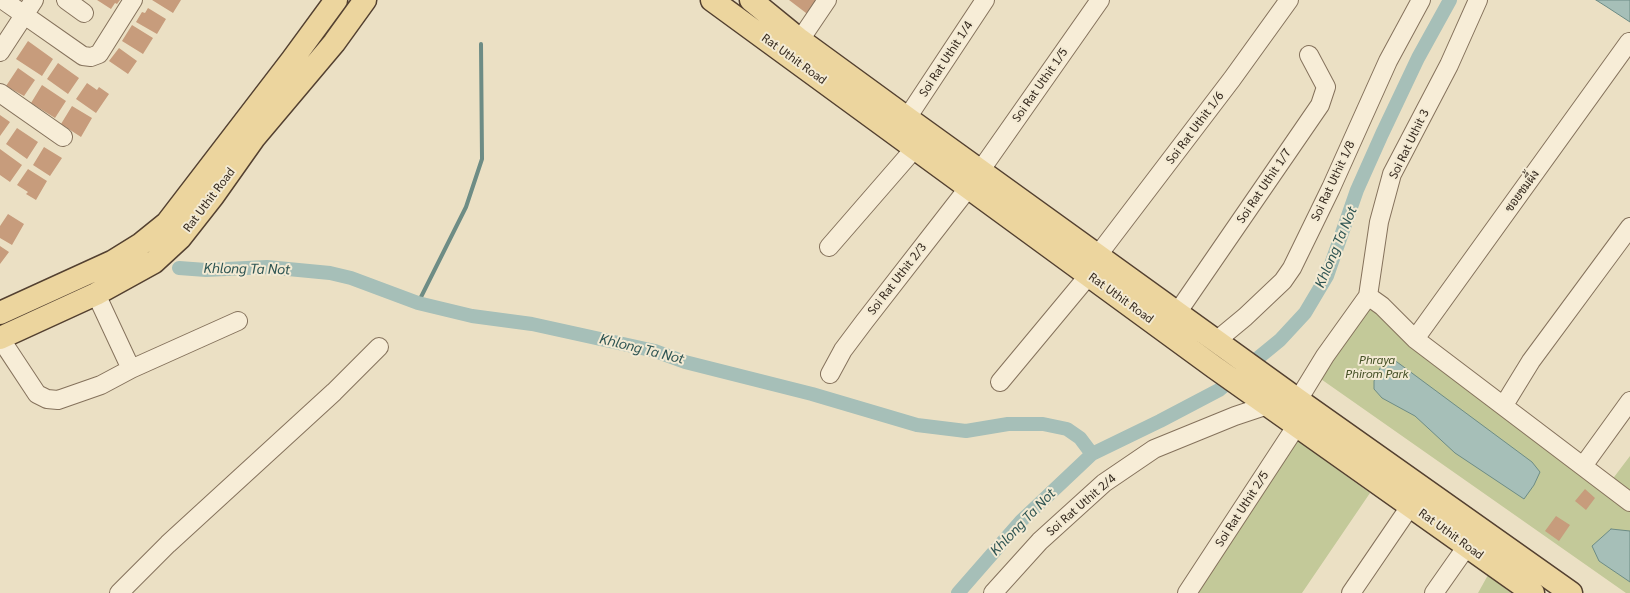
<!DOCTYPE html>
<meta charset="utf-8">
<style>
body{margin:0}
canvas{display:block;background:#ebe0c4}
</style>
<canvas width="1630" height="593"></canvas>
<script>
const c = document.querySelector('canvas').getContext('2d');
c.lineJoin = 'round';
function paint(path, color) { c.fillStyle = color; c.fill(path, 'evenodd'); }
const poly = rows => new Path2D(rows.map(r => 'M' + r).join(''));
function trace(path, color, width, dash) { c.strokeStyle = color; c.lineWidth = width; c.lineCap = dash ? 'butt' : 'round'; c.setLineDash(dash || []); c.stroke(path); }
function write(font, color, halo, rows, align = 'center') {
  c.font = font + ' Georgia,Sarabun,serif'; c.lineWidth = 4; c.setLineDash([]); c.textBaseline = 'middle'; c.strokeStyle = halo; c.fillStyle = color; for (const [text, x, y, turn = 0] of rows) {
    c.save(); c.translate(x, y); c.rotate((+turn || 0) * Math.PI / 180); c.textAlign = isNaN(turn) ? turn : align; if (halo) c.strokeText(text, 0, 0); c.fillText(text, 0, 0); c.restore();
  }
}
paint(poly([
 [1373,306,1605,489,1630,456,1630,593,1626,593,1318,377,1367,307],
 [1294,438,1370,493,1302,593,1189,593],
 [1488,575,1511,593,1478,593]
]), '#c3c999');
const water = poly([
 [1596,0,1630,0,1630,22,1607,7,1596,0],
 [1393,359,1532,462,1540,472,1534,485,1524,499,1455,453,1415,416,1382,398,1374,389,1374,381,1382,364,1393,359],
 [1611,529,1630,531,1630,582,1599,561,1592,546,1611,529]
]);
paint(water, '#a6bfb8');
trace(water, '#6d8c85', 1);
trace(poly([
 [418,303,466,207,482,159,481,44]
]), '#6d8c85', 4);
trace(poly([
 [179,268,206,270,267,267,330,273,351,278,418,303,472,316,532,324,655,351,685,362,812,394,917,425,966,431,1008,424,1043,424,1067,429,1080,438,1092,454],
 [958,593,1021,521,1092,454,1160,421,1219,390,1280,340,1305,313,1327,276,1357,190,1382,134,1418,58,1450,0]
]), '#a6bfb8', 14);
paint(poly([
 [97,0,120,0,117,4,115,3,111,9],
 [152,0,181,0,173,13],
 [789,0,821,0,810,16],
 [148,8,166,19,157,34,136,22,142,12,145,13],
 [132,25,153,38,143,54,122,41],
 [28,41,53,59,42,76,16,59],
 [119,48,137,61,128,74,109,61],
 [58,63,79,78,68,94,47,79],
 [18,68,35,80,24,96,6,86],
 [87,83,97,90,99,87,109,94,96,113,76,99],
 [42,85,66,101,55,118,31,103],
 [72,106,92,118,81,137,61,124],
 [0,115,10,122,0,136],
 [17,128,38,142,27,159,6,144],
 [44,147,62,158,50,176,33,165],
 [0,149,22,165,10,182,0,175],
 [28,169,47,181,36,200,26,194,28,192,17,185],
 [8,214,24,224,12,245,0,238,0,226],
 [0,246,9,252,0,264],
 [1585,489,1595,498,1586,510,1575,501],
 [1556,516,1570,525,1559,541,1545,531]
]), '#c79c7c');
const minor = poly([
 [3,0,83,56,91,57,99,54,133,0],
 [66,0,84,13],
 [800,40,827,0],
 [0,52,34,0],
 [0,93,63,137],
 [907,118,985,0],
 [980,171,1100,0],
 [829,247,915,148],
 [1098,255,1232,79,1289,0],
 [96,294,131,369,238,321],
 [1368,296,1382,306,1415,339,1630,502],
 [1177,313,1320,105,1326,87,1309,55],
 [0,338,37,394,47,399,58,400,101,385,131,369],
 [1415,339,1629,42],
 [1216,341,1245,317,1283,281,1292,268,1331,188,1388,61,1421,0],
 [830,374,843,350,864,322,969,187],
 [1000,382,1089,275],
 [1298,400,1325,356,1368,296,1379,222,1392,174,1449,65,1478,0],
 [1504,405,1531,361,1630,227],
 [1583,466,1630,401],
 [119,593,168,544,334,392,379,347],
 [993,593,1040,541,1104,483,1154,449,1235,416,1268,405],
 [1187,593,1297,425],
 [1351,593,1411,505],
 [1434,593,1467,546]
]);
const major = poly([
 [712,0,1214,367,1533,593],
 [751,0,800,40,907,118,1298,400,1571,593],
 [0,313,112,262,141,244,167,223,292,60,336,0],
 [0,338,96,294,154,262,180,238,213,196,254,138,334,43,365,0]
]);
trace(minor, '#85725c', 20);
trace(major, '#534030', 25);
trace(minor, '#f7edd7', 18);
trace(major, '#ecd59e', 22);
write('12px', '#362a1f', '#f3ead3', [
 ["Rat Uthit Road",794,59,36],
 ["Soi Rat Uthit 1/4",946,59,-57],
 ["Soi Rat Uthit 1/5",1040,85,-55],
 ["Soi Rat Uthit 1/6",1195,128,-53],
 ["Soi Rat Uthit 3",1409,144,-64],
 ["Soi Rat Uthit 1/8",1333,181,-65],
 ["Soi Rat Uthit 1/7",1264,186,-56],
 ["ซอยชมผึ้ง",1522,191,-54],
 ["Rat Uthit Road",209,200,-53],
 ["Soi Rat Uthit 2/3",897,279,-52],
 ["Rat Uthit Road",1121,298,36],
 ["Soi Rat Uthit 2/4",1081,505,-41],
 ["Soi Rat Uthit 2/5",1242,509,-57],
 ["Rat Uthit Road",1451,534,36]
]);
write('italic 12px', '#465127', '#f3ead3', [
 ["Phraya",1377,360],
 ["Phirom Park",1377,374]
]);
write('italic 14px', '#2f5553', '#f3ead3', [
 ["Khlong Ta Not",1336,247,-67],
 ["Khlong Ta Not",247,269,1],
 ["Khlong Ta Not",642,349,14],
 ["Khlong Ta Not",1023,522,-46]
]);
</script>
